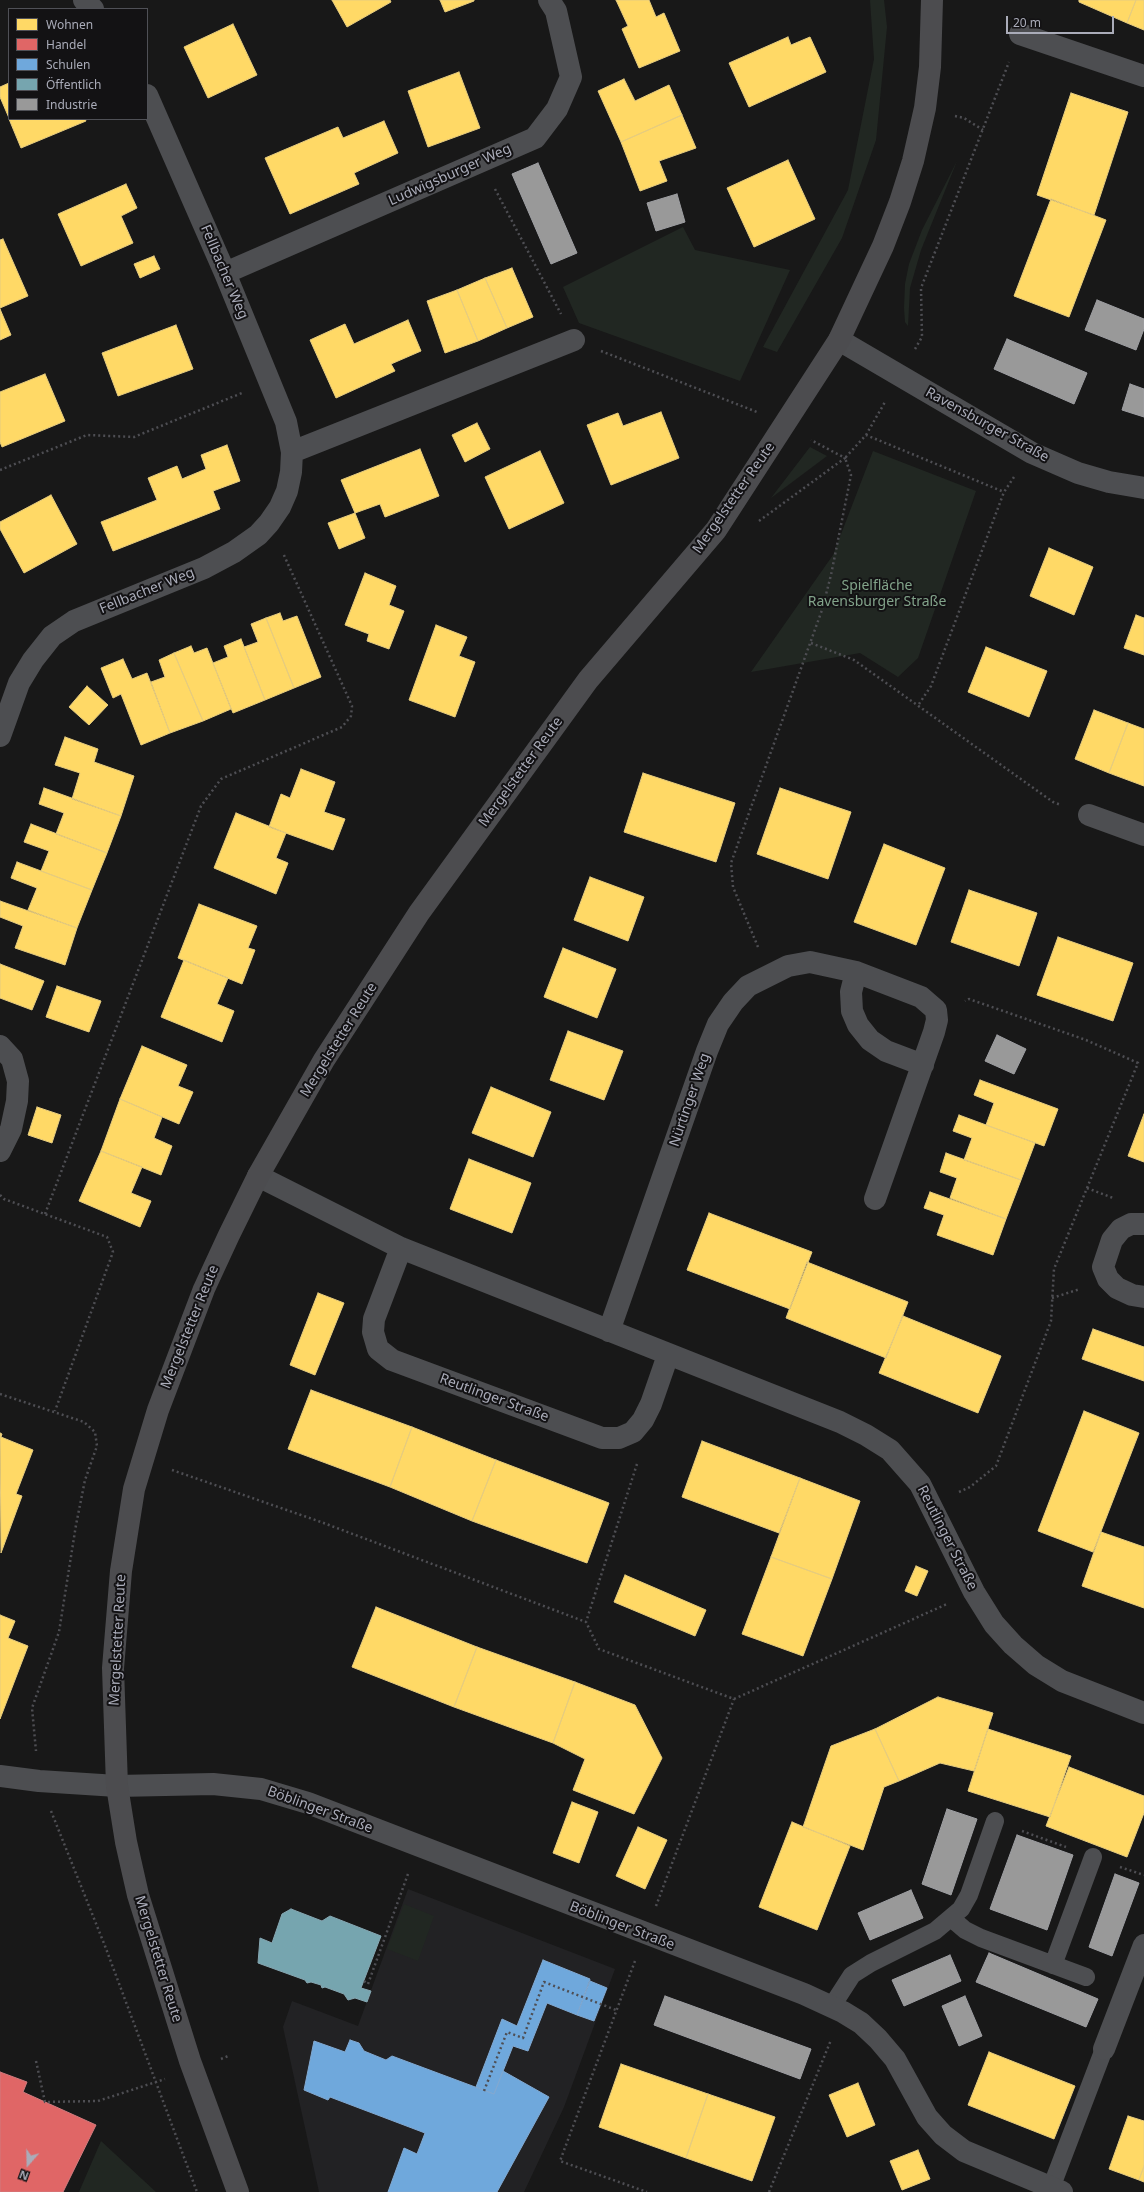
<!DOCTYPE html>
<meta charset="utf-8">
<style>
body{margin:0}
#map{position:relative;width:1144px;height:2192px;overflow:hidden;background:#181818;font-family:"Noto Sans",sans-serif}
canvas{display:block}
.legend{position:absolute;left:8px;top:8px;width:140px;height:112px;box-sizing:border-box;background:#131214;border:1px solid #4f5056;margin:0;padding:5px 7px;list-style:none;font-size:12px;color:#aaacb9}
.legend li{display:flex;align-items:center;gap:8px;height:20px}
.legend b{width:20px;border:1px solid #4f5056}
.north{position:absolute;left:8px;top:2144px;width:40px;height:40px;-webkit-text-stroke:3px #131214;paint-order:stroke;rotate:200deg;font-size:11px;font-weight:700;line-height:16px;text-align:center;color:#aaacb9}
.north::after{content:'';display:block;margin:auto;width:14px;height:18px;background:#aaacb9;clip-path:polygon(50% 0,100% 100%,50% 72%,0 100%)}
.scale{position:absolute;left:1006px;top:16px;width:108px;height:18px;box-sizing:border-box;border:2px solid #aaacb9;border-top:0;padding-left:5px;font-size:12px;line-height:14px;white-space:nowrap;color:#aaacb9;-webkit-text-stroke:3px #131214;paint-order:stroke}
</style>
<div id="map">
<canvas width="1144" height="2192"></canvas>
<ul class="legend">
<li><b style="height:11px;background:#ffd966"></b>Wohnen</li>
<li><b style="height:11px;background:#e06666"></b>Handel</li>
<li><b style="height:11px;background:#6fa8dc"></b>Schulen</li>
<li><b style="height:11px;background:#76a5af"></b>Öffentlich</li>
<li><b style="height:11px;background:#999"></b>Industrie</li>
</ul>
<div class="north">N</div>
<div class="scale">20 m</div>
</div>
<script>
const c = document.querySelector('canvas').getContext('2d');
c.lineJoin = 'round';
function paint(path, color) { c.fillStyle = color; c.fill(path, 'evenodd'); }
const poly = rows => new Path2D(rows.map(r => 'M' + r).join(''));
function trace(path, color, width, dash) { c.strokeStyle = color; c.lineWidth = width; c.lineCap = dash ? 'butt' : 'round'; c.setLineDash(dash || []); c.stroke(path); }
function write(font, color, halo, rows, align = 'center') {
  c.font = font + ' "Noto Sans",sans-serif'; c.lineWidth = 4; c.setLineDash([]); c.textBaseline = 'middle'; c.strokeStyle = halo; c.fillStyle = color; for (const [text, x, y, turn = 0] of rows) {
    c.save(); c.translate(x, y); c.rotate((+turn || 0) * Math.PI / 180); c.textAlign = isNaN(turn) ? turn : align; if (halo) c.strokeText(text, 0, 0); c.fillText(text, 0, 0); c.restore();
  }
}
paint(poly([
 [408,1889,615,1969,564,2107,524,2192,319,2192,283,2027,292,2001,358,2026]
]), '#222224');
paint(poly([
 [870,0,884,0,887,27,876,140,842,238,777,352,763,347,848,190,874,59],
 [957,161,921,250,910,288,908,326,905,322,904,308,905,284,909,264,922,230],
 [683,227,695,250,790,270,740,381,579,323,563,287],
 [810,447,827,456,771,498],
 [873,451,976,491,918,658,898,677,860,653,751,672,833,555],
 [404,1904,434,1916,418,1961,387,1949],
 [101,2141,156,2192,79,2192]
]), '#212722');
const homes = poly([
 [332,0,390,0,391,2,347,27,332,0],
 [440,0,474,0,474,1,445,12,440,0],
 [616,0,649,0,656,17,664,13,680,51,639,68,622,29,628,26,616,0],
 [1079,0,1136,0,1127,23,1079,2,1079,0],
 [1136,0,1144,0,1144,30,1127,23,1136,0],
 [233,24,257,75,208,98,184,47,233,24],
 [788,37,791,45,810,37,826,72,749,107,729,63,788,37],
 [459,72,480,128,428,147,408,91,459,72],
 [624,79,635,101,669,85,682,115,621,142,598,91,624,79],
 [9,83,9,118,0,97,0,87,9,83],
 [1071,93,1128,112,1094,215,1037,195,1071,93],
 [682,115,696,148,659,161,667,181,640,191,621,142,682,115],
 [9,119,85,119,86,121,21,148,9,119],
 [384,121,398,153,354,173,359,184,290,214,265,158,338,127,343,138,384,121],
 [788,160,815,219,754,247,727,188,788,160],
 [126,184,137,208,121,216,133,243,81,266,58,214,126,184],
 [1051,199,1106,220,1069,317,1014,296,1051,199],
 [3,239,28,296,0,308,0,240,3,239],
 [154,256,160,269,140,278,134,264,154,256],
 [512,268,533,317,507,328,485,278,512,268],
 [485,278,507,328,478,341,457,290,485,278],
 [457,290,478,341,445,353,427,301,457,290],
 [0,309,11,335,0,340,0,309],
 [408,320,421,351,391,364,395,371,336,398,310,340,345,324,354,344,408,320],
 [176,325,193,369,118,396,102,353,176,325],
 [45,374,65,421,2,447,0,442,0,392,45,374],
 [661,412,679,458,611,485,587,425,618,413,623,426,661,412],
 [477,423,490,449,465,462,452,435,477,423],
 [227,445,240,481,213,491,220,509,113,551,101,522,157,500,148,478,177,466,182,479,206,469,201,455,227,445],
 [420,449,439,496,385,517,380,504,355,513,341,480,420,449],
 [540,451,564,503,509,529,485,477,540,451],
 [51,495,77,544,24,573,0,529,0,522,51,495],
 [355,513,365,538,339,549,328,523,355,513],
 [1049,548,1093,567,1074,615,1030,596,1049,548],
 [365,573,396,586,389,605,404,611,389,649,367,641,369,634,345,625,365,573],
 [280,613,283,621,297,616,321,677,294,688,266,618,280,613],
 [1136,615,1144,618,1144,655,1124,648,1136,615],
 [266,618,294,688,265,700,244,647,258,642,251,624,266,618],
 [436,625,467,637,459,656,475,662,455,717,409,700,436,625],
 [241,639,265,700,233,713,213,663,228,657,224,646,241,639],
 [191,646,194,653,207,648,231,709,203,721,174,653,191,646],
 [986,647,1047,671,1029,717,968,692,986,647],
 [174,653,203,721,170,733,151,682,165,677,159,660,174,653],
 [123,659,132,679,147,673,170,733,141,745,121,694,113,698,101,668,123,659],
 [87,686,108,705,89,725,69,707,87,686],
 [1094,710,1128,723,1109,773,1075,759,1094,710],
 [1128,723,1144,729,1144,786,1109,773,1128,723],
 [65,737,98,749,94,762,134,776,121,816,72,799,80,773,55,765,65,737],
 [301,769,335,782,324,812,345,819,333,850,269,827,281,794,290,798,301,769],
 [643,773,735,803,716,862,624,832,643,773],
 [44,788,121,816,107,853,56,834,64,813,39,804,44,788],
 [780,788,851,812,828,879,757,854,780,788],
 [236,813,286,833,276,858,288,863,276,894,214,868,236,813],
 [31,824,107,853,92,890,41,871,49,851,24,842,31,824],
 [884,844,945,868,916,945,854,922,884,844],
 [17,862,92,890,77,928,28,910,37,888,11,878,17,862],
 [590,877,644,897,628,941,574,920,590,877],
 [969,890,1037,913,1019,966,951,942,969,890],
 [0,901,77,928,65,965,15,948,23,926,0,917,0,901],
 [199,904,257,926,248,948,255,950,242,984,178,958,199,904],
 [1058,937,1133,963,1113,1021,1037,995,1058,937],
 [563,948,616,969,597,1018,544,997,563,948],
 [184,960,228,978,217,1004,234,1011,222,1042,161,1017,184,960],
 [0,964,44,981,32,1010,0,998,0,964],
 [57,986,101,1001,89,1032,46,1017,57,986],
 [568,1031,623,1051,604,1100,550,1080,568,1031],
 [142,1046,187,1065,178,1086,193,1092,179,1124,120,1099,142,1046],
 [980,1080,1058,1109,1044,1146,986,1125,994,1103,974,1095,980,1080],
 [491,1087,551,1112,533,1157,472,1133,491,1087],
 [120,1099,162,1117,154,1138,172,1146,161,1175,101,1151,120,1099],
 [37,1107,61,1115,52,1143,28,1135,37,1107],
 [1144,1114,1144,1162,1128,1156,1144,1114],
 [959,1115,1035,1143,1021,1180,964,1160,972,1138,953,1131,959,1115],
 [101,1151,142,1167,131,1193,151,1201,140,1227,79,1201,101,1151],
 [946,1153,1021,1180,1006,1219,950,1198,957,1178,940,1172,946,1153],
 [469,1159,531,1183,512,1233,450,1209,469,1159],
 [930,1192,1006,1219,993,1255,937,1235,944,1215,924,1208,930,1192],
 [709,1213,812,1252,790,1309,687,1270,709,1213],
 [807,1262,908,1302,886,1358,786,1318,807,1262],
 [318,1293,344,1303,315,1375,290,1365,318,1293],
 [903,1316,1001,1356,978,1413,879,1373,903,1316],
 [1093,1329,1144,1347,1144,1381,1082,1359,1093,1329],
 [311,1390,412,1427,390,1487,288,1449,311,1390],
 [1084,1411,1139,1433,1093,1552,1038,1531,1084,1411],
 [412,1427,496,1460,472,1521,390,1487,412,1427],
 [0,1433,2,1434,1,1437,33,1450,16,1494,22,1496,1,1553,0,1433],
 [702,1441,800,1478,779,1533,682,1497,702,1441],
 [496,1460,609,1503,587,1563,472,1521,496,1460],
 [800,1478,860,1501,832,1579,771,1557,800,1478],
 [1101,1532,1144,1547,1144,1608,1082,1586,1101,1532],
 [771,1557,832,1579,803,1656,742,1634,771,1557],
 [916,1566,928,1571,917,1596,905,1591,916,1566],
 [625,1575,706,1610,695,1636,614,1602,625,1575],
 [376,1607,477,1647,454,1707,352,1667,376,1607],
 [0,1615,15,1621,8,1638,28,1646,0,1719,0,1615],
 [477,1647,575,1682,553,1743,454,1707,477,1647],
 [575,1682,635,1705,662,1758,634,1814,573,1790,585,1759,553,1743,575,1682],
 [938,1697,993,1713,974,1771,940,1763,899,1781,875,1729,938,1697],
 [875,1729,899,1781,884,1787,863,1850,803,1827,831,1746,875,1729],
 [988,1729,1071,1756,1050,1817,968,1791,988,1729],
 [1069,1767,1144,1796,1144,1813,1127,1857,1046,1826,1069,1767],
 [572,1802,598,1812,579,1863,553,1853,572,1802],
 [792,1822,850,1846,817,1930,759,1907,792,1822],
 [638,1827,667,1840,645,1889,616,1876,638,1827],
 [989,2052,1075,2086,1054,2139,968,2105,989,2052],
 [621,2064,708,2094,686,2158,599,2127,621,2064],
 [858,2083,875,2125,847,2137,829,2095,858,2083],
 [708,2094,775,2117,752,2181,686,2158,708,2094],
 [1128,2116,1144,2121,1144,2166,1139,2180,1109,2169,1128,2116],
 [918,2150,930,2179,902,2190,890,2161,918,2150],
 [1144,2166,1144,2182,1139,2180,1144,2166]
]);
paint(homes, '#ffd966');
trace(homes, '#e6cc7f', 1);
const shops = poly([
 [0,2072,27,2082,23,2092,96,2125,63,2192,0,2192,0,2072]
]);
paint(shops, '#e06666');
trace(shops, '#d07b7f', 1);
const schools = poly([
 [543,1960,590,1979,577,2015,547,2003,528,2051,513,2046,494,2094,476,2087,502,2019,517,2026,543,1960],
 [590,1981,607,1988,594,2021,577,2015,590,1981],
 [350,2040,359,2043,364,2051,386,2060,392,2056,494,2094,503,2071,549,2097,497,2192,388,2192,404,2148,417,2154,425,2133,330,2097,328,2100,304,2090,314,2041,345,2052,350,2040]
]);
paint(schools, '#6fa8dc');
trace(schools, '#81a9d2', 1);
const public = poly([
 [291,1909,322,1921,330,1916,381,1936,361,1988,371,1991,367,2002,355,1998,348,2000,344,1994,325,1987,322,1988,321,1985,311,1982,307,1983,305,1980,258,1963,260,1938,272,1943,282,1914,291,1909]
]);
paint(public, '#76a5af');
trace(public, '#86a7b2', 1);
const industry = poly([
 [538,163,577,253,551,264,512,174,538,163],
 [677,194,685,222,656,231,647,203,677,194],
 [1097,300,1144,319,1144,329,1136,350,1085,330,1097,300],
 [1007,339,1087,373,1074,404,994,369,1007,339],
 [1130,384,1144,389,1144,417,1122,410,1130,384],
 [997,1035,1026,1049,1014,1074,985,1061,997,1035],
 [947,1809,977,1819,951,1895,922,1884,947,1809],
 [1017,1835,1073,1855,1047,1930,990,1909,1017,1835],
 [1115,1874,1139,1883,1112,1956,1089,1947,1115,1874],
 [911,1890,923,1918,870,1940,858,1913,911,1890],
 [989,1953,1098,1999,1086,2027,976,1982,989,1953],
 [950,1955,961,1981,904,2006,892,1980,950,1955],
 [665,1996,811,2049,800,2079,654,2025,665,1996],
 [965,1996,982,2036,959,2046,942,2006,965,1996]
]);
paint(industry, '#999');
trace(industry, '#9e9fa3', 1);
trace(poly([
 [955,116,964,118,983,130],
 [495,189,561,314],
 [915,349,922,337,921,288,1009,62],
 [601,351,757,412],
 [866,435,885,402],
 [0,470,87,435,134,437,242,393],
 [759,521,845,458,811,440],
 [811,643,854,660,1053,802,1061,805],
 [919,704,931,686,1004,492,1014,477],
 [758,947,733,887,731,863,822,610,831,575,851,475,845,458,866,435,1004,492],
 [1087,1188,1113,1198],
 [0,1195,4,1199,107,1237,113,1252,55,1411],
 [45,1214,201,806,221,779,342,727,351,716,352,706,283,553],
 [1052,1298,1080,1289],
 [0,1394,84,1422,95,1432,97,1446,85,1480,76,1525,59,1632,32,1708,36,1751],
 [637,1464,586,1622,599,1649,734,1699,947,1604],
 [172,1470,321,1522,586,1622],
 [959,1492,970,1487,996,1466,1051,1321,1054,1269,1138,1063,1086,1040,969,999,965,1001],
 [51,1811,105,1946,197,2192],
 [1022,1831,1066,1847],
 [1120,1867,1144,1875],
 [656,1906,734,1699],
 [635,1961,560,2161,647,2192],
 [364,1981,368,1984,408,1874],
 [221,2059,228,2056],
 [36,2061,45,2102,98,2101,165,2079],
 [484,2091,507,2032,523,2038,544,1982,616,2010],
 [769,2192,831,2040]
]), '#4e4e53', 2.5, [2, 3]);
trace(poly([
 [951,1918,965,1930,981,1938,1086,1977],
 [1053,1965,1093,1857],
 [832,2006,852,1975,871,1963,935,1931,961,1909,969,1895,995,1821],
 [1051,2188,1104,2049]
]), '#4d4e51', 18);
trace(poly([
 [84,0,93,9],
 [1020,34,1144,76],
 [225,273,535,138,557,109,571,77,556,11,549,0],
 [839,340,1032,453,1078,473,1109,482,1144,488],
 [292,452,574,340],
 [0,736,19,683,33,660,52,636,74,621,204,568,234,552,258,535,269,523,280,507,287,491,291,472,292,452,286,422,225,273,147,95],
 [1089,815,1144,835],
 [856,972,851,992,852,1011,858,1025,870,1040,886,1051,923,1065],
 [0,1046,12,1059,18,1081,17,1101,11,1129,0,1151],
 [258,1176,401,1248,840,1422,866,1435,890,1450,920,1484,974,1592,994,1624,1013,1645,1036,1665,1062,1681,1144,1713],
 [1144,1224,1131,1224,1121,1229,1112,1240,1103,1267,1108,1279,1117,1288,1132,1295,1144,1297],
 [401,1248,374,1319,373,1332,378,1349,392,1360,602,1438,619,1438,633,1432,643,1420,651,1404,668,1355],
 [609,1331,707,1051,718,1024,733,1002,748,986,788,966,810,962,856,972,921,997,936,1010,937,1020,934,1032,875,1199],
 [0,1776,39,1781,117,1786,213,1784,261,1789,308,1803,804,1994,843,2012,861,2023,878,2039,895,2059,927,2117,943,2135,964,2151,1062,2192],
 [1104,2049,1144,1945]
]), '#4d4e51', 22);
trace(poly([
 [238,2192,190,2061,138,1895,126,1842,117,1786,113,1668,121,1571,134,1489,158,1410,204,1289,229,1235,258,1176,324,1060,419,913,588,680,716,530,839,340,883,246,900,202,913,161,925,108,930,67,932,0]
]), '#4c4c4f', 22);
write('14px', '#aaacb9', '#131214', [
 ["Ludwigsburger Weg",450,175,-24],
 ["Fellbacher Weg",224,272,67],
 ["Ravensburger Straße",987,425,29],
 ["Mergelstetter Reute",734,498,-55],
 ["Fellbacher Weg",147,591,-22],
 ["Mergelstetter Reute",521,772,-54],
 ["Mergelstetter Reute",339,1040,-58],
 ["Nürtinger Weg",690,1100,-71],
 ["Mergelstetter Reute",190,1327,-68],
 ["Reutlinger Straße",494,1398,20],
 ["Reutlinger Straße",947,1538,63],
 ["Mergelstetter Reute",118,1640,-87],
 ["Böblinger Straße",320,1810,20],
 ["Böblinger Straße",622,1926,21],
 ["Mergelstetter Reute",158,1959,73]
]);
write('14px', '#82a38a', '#131214', [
 ["Spielfläche",877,586],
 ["Ravensburger Straße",877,602]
]);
</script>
